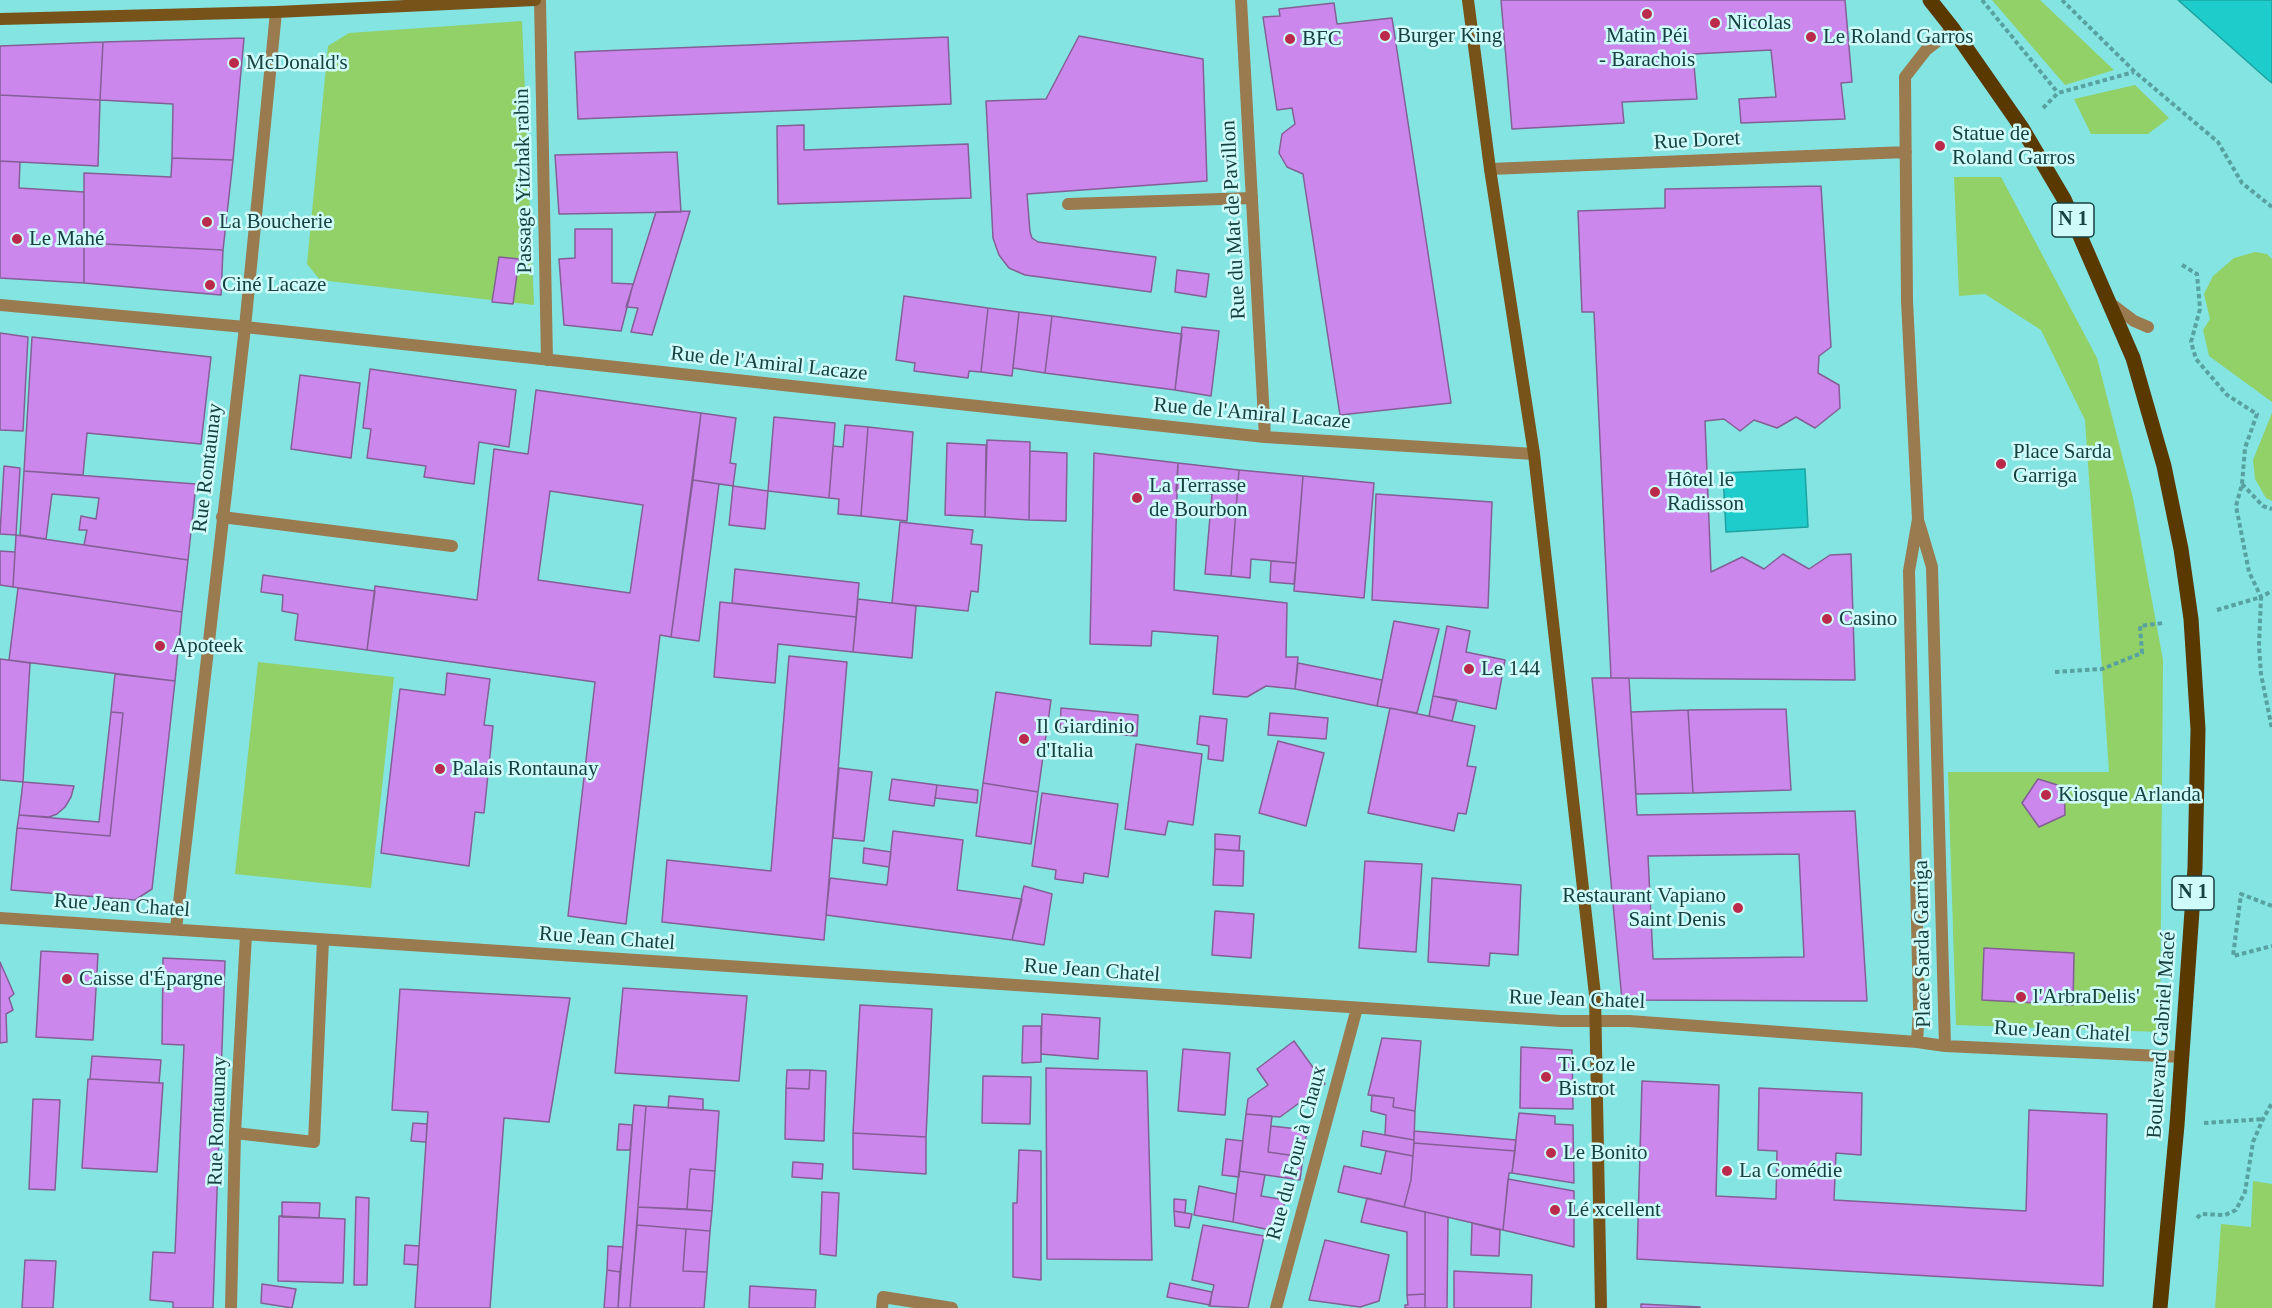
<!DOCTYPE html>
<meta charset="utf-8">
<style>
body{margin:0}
canvas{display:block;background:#83e4e2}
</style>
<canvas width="2272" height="1308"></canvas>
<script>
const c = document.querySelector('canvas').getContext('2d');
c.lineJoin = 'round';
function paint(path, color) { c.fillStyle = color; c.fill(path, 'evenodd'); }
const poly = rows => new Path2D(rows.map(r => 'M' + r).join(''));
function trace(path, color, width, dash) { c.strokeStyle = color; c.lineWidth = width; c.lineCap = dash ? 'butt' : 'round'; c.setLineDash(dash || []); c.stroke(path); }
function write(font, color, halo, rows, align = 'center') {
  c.font = font + ' "Times New Roman",serif'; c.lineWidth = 5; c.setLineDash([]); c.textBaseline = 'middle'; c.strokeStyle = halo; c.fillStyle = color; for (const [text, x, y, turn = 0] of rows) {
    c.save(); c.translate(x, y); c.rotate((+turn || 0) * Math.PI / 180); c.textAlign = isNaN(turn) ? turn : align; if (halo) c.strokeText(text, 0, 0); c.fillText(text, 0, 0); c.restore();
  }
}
paint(poly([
 [1992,0,2040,0,2114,70,2065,85],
 [522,21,534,305,320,280,307,264,328,46,349,33],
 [2135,85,2169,118,2148,134,2091,134,2074,99],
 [1954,177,2001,177,2097,358,2133,498,2163,660,2160,1032,1956,1025,1948,772,2109,772,2085,420,2041,330,1985,294,1959,296],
 [2255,252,2267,254,2272,259,2272,402,2209,356,2203,330,2210,319,2204,294,2213,276,2234,258],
 [2272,413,2272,501,2266,498,2255,479,2253,460],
 [258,662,394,677,371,888,235,874],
 [2253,1181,2272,1184,2272,1308,2215,1308,2221,1224,2251,1227]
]), '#92d068');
const water = poly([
 [2178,0,2272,0,2272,83,2267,79,2178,0],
 [1805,469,1808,527,1726,532,1723,473,1805,469]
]);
paint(water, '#1ecccb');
trace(water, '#1ca2a1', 1.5);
const building = poly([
 [1501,0,1845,0,1852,82,1841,83,1845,119,1741,123,1739,99,1776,97,1771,50,1693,54,1697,99,1622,102,1624,123,1512,129,1501,0],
 [1334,3,1337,24,1392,18,1451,403,1340,415,1303,174,1287,167,1279,153,1282,134,1295,124,1292,108,1277,110,1263,17,1280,16,1279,9,1334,3],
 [1079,36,1203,59,1207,181,1027,194,1030,232,1032,238,1038,242,1156,257,1151,292,1025,275,1009,268,999,255,993,238,986,101,1046,99,1079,36],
 [948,37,951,104,578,119,575,52,948,37],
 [244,38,233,160,172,158,173,104,100,100,103,42,244,38],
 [103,42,100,100,0,95,0,46,103,42],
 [0,95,100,100,98,166,0,161,0,95],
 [804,125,804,150,968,144,971,198,778,204,777,126,804,125],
 [677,152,681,212,559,214,555,155,677,152],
 [172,158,233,160,223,250,84,243,84,173,171,177,172,158],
 [0,161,20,162,19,188,84,192,84,283,0,278,0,161],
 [1821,186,1831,347,1819,356,1818,373,1839,385,1840,408,1815,428,1796,417,1777,428,1754,420,1740,431,1724,419,1705,421,1711,572,1742,557,1764,569,1783,554,1809,569,1830,555,1851,554,1855,680,1611,678,1594,312,1582,312,1578,211,1665,208,1665,189,1821,186],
 [690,211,652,335,631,332,638,308,626,307,656,212,690,211],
 [575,229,612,229,612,283,633,284,621,331,564,325,559,259,575,258,575,229],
 [84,243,223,250,221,295,84,283,84,243],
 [499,257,519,259,513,304,492,302,499,257],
 [1177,270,1209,274,1206,297,1175,292,1177,270],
 [904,296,988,308,981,372,969,371,968,378,914,371,915,363,896,360,904,296],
 [988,308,1019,312,1012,376,981,372,988,308],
 [1019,312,1052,316,1045,373,1013,368,1019,312],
 [1052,316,1182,334,1175,390,1045,373,1052,316],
 [1182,327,1219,331,1211,396,1175,390,1182,327],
 [0,333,28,337,23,431,0,430,0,333],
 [32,337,211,357,201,444,87,433,83,475,24,471,32,337],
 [370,369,516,390,509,447,479,442,474,484,424,477,426,466,367,458,371,429,363,428,370,369],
 [300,375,360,383,351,458,291,449,300,375],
 [536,390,701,413,671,637,660,635,626,924,568,916,595,682,367,650,375,586,477,600,494,449,528,454,536,390],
 [550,491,643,505,630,593,538,580,550,491],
 [701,413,736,418,730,463,736,464,733,486,693,480,701,413],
 [774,417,835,423,829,498,768,491,774,417],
 [845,425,868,427,861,516,838,514,839,499,829,498,833,446,843,447,845,425],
 [868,427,913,432,907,521,861,516,868,427],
 [987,440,1030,442,1029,520,985,517,987,440],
 [947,443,986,445,985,517,945,515,947,443],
 [1030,451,1067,453,1066,521,1029,520,1030,451],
 [1094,453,1178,463,1174,590,1287,603,1286,657,1298,657,1295,689,1266,686,1247,697,1213,694,1218,636,1152,631,1151,646,1090,644,1094,453],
 [1178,463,1239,470,1231,576,1205,574,1212,494,1176,491,1178,463],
 [4,466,20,468,16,535,0,534,4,466],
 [1239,470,1303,476,1296,563,1251,559,1250,578,1231,576,1239,470],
 [24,471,196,484,188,560,84,545,87,530,79,530,81,516,96,519,99,498,52,494,46,539,20,535,24,471],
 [1303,476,1374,483,1364,598,1294,591,1303,476],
 [693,480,719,484,699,641,671,637,693,480],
 [733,486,768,491,765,529,729,525,733,486],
 [1376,494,1492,502,1488,608,1372,600,1376,494],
 [900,522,973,530,971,544,982,545,978,592,971,591,968,611,892,603,900,522],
 [16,535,188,560,182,612,13,587,16,535],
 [0,551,15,552,13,587,0,585,0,551],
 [1271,561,1296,563,1294,584,1270,582,1271,561],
 [735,569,859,583,856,617,732,603,735,569],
 [263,575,375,591,367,650,295,640,298,614,282,611,283,595,261,592,263,575],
 [18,588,182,612,175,681,9,660,18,588],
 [858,599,916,606,912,658,853,652,858,599],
 [720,602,856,617,853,652,778,644,775,683,714,677,720,602],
 [1394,621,1439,629,1417,713,1377,706,1394,621],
 [1447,626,1470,631,1466,652,1505,660,1496,709,1433,696,1447,626],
 [789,656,847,662,824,940,662,922,667,860,771,871,789,656],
 [0,659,30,663,23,782,0,780,0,659],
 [1298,663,1382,680,1377,706,1295,689,1298,663],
 [447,673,490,679,484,725,493,726,484,813,475,812,469,866,381,853,400,689,445,695,447,673],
 [115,674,175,681,152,889,135,900,11,890,17,828,110,836,123,713,111,712,115,674],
 [1592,678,1629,678,1637,815,1855,811,1867,1001,1622,1000,1592,678],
 [1799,854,1804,957,1653,959,1648,856,1799,854],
 [996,692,1051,700,1038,792,983,783,996,692],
 [1433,696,1457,700,1452,721,1429,716,1433,696],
 [1061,708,1138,715,1137,736,1060,730,1061,708],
 [1390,708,1475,726,1467,766,1476,767,1466,814,1458,813,1454,831,1368,813,1390,708],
 [1786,709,1791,790,1693,793,1688,710,1786,709],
 [1688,710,1693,793,1636,794,1631,712,1688,710],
 [111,712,123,713,110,836,17,828,19,815,99,822,111,712],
 [1270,713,1328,718,1326,739,1268,735,1270,713],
 [1200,716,1227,719,1223,761,1208,759,1209,746,1197,744,1200,716],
 [1278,741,1324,753,1306,826,1259,813,1278,741],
 [1136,744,1202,754,1193,825,1168,821,1165,835,1125,829,1136,744],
 [839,768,872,772,864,841,833,838,839,768],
 [892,779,937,785,934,806,889,800,892,779],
 [2038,779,2064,787,2065,815,2039,827,2022,803,2038,779],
 [23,782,74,786,71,797,65,807,57,814,49,817,19,815,23,782],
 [983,783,1038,792,1031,844,976,836,983,783],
 [937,785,978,790,977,803,935,798,937,785],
 [1042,793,1118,804,1108,877,1084,873,1083,883,1055,879,1056,870,1032,866,1042,793],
 [893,831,963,840,957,890,1022,899,1012,940,826,915,830,878,887,885,893,831],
 [1215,834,1240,836,1239,851,1215,849,1215,834],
 [864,848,891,852,889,867,863,863,864,848],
 [1215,849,1244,851,1243,886,1213,885,1215,849],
 [1365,861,1422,864,1416,952,1359,948,1365,861],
 [1432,878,1521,885,1518,955,1490,953,1489,966,1428,962,1432,878],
 [1024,886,1052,894,1044,945,1012,940,1024,886],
 [1215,911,1254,914,1251,958,1212,955,1215,911],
 [1984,948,2074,953,2073,1005,1982,1000,1984,948],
 [41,951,98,954,93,1040,36,1037,41,951],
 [163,958,225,961,213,1308,173,1308,173,1302,150,1300,153,1252,175,1253,184,1045,162,1044,163,958],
 [0,962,14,994,9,998,13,1010,6,1014,7,1042,0,1043,0,962],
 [623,988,747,996,739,1081,615,1073,623,988],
 [400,989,570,998,549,1122,504,1118,490,1308,415,1308,428,1112,392,1110,400,989],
 [860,1005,932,1009,926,1137,853,1133,860,1005],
 [1042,1014,1100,1018,1098,1059,1041,1054,1042,1014],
 [1023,1026,1041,1026,1041,1062,1022,1063,1023,1026],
 [1382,1038,1421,1041,1415,1111,1393,1107,1394,1098,1368,1095,1382,1038],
 [1294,1041,1325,1084,1280,1117,1246,1114,1248,1099,1268,1085,1257,1069,1294,1041],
 [1521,1047,1572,1050,1573,1109,1520,1108,1521,1047],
 [1183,1049,1230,1053,1225,1115,1178,1111,1183,1049],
 [92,1056,161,1060,159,1083,90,1079,92,1056],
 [1046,1068,1147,1071,1152,1260,1047,1259,1046,1068],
 [787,1070,810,1070,809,1089,786,1088,787,1070],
 [810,1070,826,1071,824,1141,785,1139,786,1088,809,1089,810,1070],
 [983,1076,1031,1077,1030,1124,982,1123,983,1076],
 [88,1079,163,1083,157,1172,82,1168,88,1079],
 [1642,1081,1719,1085,1716,1196,1776,1199,1777,1151,1758,1150,1759,1088,1862,1093,1861,1155,1836,1153,1834,1200,2026,1211,2029,1110,2107,1114,2103,1286,1637,1259,1642,1081],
 [1372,1095,1394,1098,1393,1107,1415,1111,1414,1140,1385,1135,1386,1115,1371,1111,1372,1095],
 [669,1096,703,1099,703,1110,668,1108,669,1096],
 [33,1099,60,1100,55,1190,29,1189,33,1099],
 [634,1105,646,1106,630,1308,618,1308,634,1105],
 [646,1106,719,1111,715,1171,690,1169,687,1209,638,1207,646,1106],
 [1519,1113,1555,1116,1555,1124,1573,1125,1574,1183,1512,1173,1519,1113],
 [1246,1114,1272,1116,1268,1152,1303,1157,1300,1180,1239,1171,1246,1114],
 [413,1123,427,1124,426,1142,411,1141,413,1123],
 [619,1124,632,1125,630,1150,617,1150,619,1124],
 [1271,1126,1307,1130,1303,1157,1268,1152,1271,1126],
 [1363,1131,1414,1140,1413,1156,1361,1146,1363,1131],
 [1414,1131,1516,1140,1515,1151,1414,1143,1414,1131],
 [853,1133,926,1137,926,1174,853,1169,853,1133],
 [1226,1139,1243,1141,1239,1177,1222,1175,1226,1139],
 [1414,1143,1515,1151,1512,1173,1509,1173,1503,1230,1404,1207,1411,1180,1414,1143],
 [1019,1150,1041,1151,1041,1280,1013,1277,1013,1203,1017,1203,1019,1150],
 [1386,1151,1413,1156,1411,1180,1404,1207,1338,1192,1344,1166,1381,1174,1386,1151],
 [793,1162,823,1164,822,1179,792,1177,793,1162],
 [690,1169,715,1171,712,1211,687,1209,690,1169],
 [1239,1171,1265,1175,1261,1196,1285,1200,1279,1232,1233,1222,1239,1171],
 [1508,1179,1574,1191,1574,1247,1503,1230,1508,1179],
 [1199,1186,1236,1194,1233,1222,1194,1215,1199,1186],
 [822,1192,839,1193,836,1256,820,1254,822,1192],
 [356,1197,369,1198,367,1285,354,1285,356,1197],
 [1367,1198,1425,1212,1425,1294,1407,1295,1407,1232,1361,1222,1367,1198],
 [1174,1199,1186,1200,1185,1213,1174,1211,1174,1199],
 [282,1202,320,1203,319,1218,282,1217,282,1202],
 [638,1207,712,1211,710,1231,637,1225,638,1207],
 [1174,1211,1192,1214,1189,1228,1175,1226,1174,1211],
 [1425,1212,1448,1217,1447,1308,1425,1308,1425,1212],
 [279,1216,345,1219,343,1283,278,1281,279,1216],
 [1472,1223,1500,1230,1499,1256,1471,1255,1472,1223],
 [637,1225,686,1229,683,1271,707,1272,704,1308,630,1308,637,1225],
 [1203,1225,1264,1236,1248,1308,1209,1306,1214,1285,1192,1280,1203,1225],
 [686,1229,710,1231,707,1272,683,1271,686,1229],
 [1325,1240,1389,1255,1379,1301,1360,1307,1309,1300,1325,1240],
 [405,1245,419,1246,418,1265,404,1264,405,1245],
 [608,1246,623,1247,620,1272,607,1270,608,1246],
 [25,1260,56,1261,53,1308,22,1308,25,1260],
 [607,1270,620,1272,618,1308,604,1308,607,1270],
 [1454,1271,1532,1275,1531,1308,1454,1308,1454,1271],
 [1170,1283,1212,1292,1210,1305,1167,1297,1170,1283],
 [262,1284,296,1289,292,1308,261,1303,262,1284],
 [750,1286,816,1290,815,1308,749,1308,750,1286],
 [1425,1294,1425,1308,1405,1308,1405,1305,1408,1305,1407,1295,1425,1294],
 [1641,1304,1700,1307,1700,1308,1641,1308,1641,1304]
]);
paint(building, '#cc87ed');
trace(building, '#835f95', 1.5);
trace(poly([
 [1982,0,2058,93],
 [2062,0,2135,72,2218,142,2242,183,2272,207],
 [2043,108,2058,93,2134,72],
 [2182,265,2197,274,2200,309,2191,342,2196,359,2227,395,2257,414,2245,448,2242,484,2236,506,2249,572,2261,597,2272,591],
 [2242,484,2263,506,2272,509],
 [2217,610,2261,597,2259,646,2261,674,2272,729],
 [2055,672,2102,669,2142,653,2140,626,2163,623],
 [2272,906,2241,894,2233,956,2272,946],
 [2204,1123,2263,1119],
 [2197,1218,2201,1214,2225,1215,2236,1210,2245,1192,2253,1142,2263,1119,2272,1103]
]), '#57a1a0', 4, [4.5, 3]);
trace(poly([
 [1068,204,1252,198],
 [2110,303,2134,321,2148,327],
 [222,517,452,546],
 [235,1133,314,1142,323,940],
 [882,1308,883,1297,952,1308]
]), '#9a7a4f', 12);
trace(poly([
 [540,0,547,360],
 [1241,0,1265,437],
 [1490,169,1906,152],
 [0,305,245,327,1265,437,1534,454],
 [1919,523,1932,567,1945,1046],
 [0,918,1561,1021,1629,1021,1917,1042,1945,1046,2182,1057],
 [176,929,245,327,276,12],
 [1917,1042,1919,1009,1909,571,1918,519,1907,301,1905,77,1926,50,1953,29],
 [231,1308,235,1133,246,935],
 [1276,1308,1357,1008]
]), '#9a7a4f', 12);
trace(poly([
 [1468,0,1490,169,1534,454,1595,995,1601,1308],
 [0,19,276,12,535,0]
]), '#77531a', 12);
trace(poly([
 [1930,0,1953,29,2022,128,2064,199,2133,358,2164,466,2181,549,2191,619,2198,729,2195,868,2177,1125,2160,1308]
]), '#5a3900', 15);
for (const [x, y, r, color] of [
 [1647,14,6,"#bb2a4a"],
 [1715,23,6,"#bb2a4a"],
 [1385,36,6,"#bb2a4a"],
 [1811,37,6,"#bb2a4a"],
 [1290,39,6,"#bb2a4a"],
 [234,63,6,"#bb2a4a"],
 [1940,146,6,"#bb2a4a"],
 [207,222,6,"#bb2a4a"],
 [17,239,6,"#bb2a4a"],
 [210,285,6,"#bb2a4a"],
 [2001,464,6,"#bb2a4a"],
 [1655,492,6,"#bb2a4a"],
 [1137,498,6,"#bb2a4a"],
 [1827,619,6,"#bb2a4a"],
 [160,646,6,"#bb2a4a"],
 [1469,669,6,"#bb2a4a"],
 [1024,739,6,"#bb2a4a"],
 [440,769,6,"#bb2a4a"],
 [2046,795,6,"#bb2a4a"],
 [1738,908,6,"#bb2a4a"],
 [67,979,6,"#bb2a4a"],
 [2021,997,6,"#bb2a4a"],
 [1546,1077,6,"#bb2a4a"],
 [1551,1153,6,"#bb2a4a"],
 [1727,1171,6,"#bb2a4a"],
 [1555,1210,6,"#bb2a4a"]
]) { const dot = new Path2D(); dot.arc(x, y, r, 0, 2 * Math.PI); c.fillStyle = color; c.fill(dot); trace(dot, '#cffcfa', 2); }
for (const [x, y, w] of [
 [2073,220,42],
 [2193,893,42]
]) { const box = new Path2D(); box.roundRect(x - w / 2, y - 17, w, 34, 4.5); c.fillStyle = '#cffcfa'; c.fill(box); trace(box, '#174040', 1.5); }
write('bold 20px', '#174040', null, [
 ["N 1",2073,220],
 ["N 1",2193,893]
]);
write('21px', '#174040', '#cffcfa', [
 ["Nicolas",1727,23],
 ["Burger King",1397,36],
 ["Matin Péi",1647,36,"center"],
 ["- Barachois",1647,60,"center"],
 ["Le Roland Garros",1823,37],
 ["BFC",1302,39],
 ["McDonald's",246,63],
 ["Statue de",1952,134],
 ["Roland Garros",1952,158],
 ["La Boucherie",219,222],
 ["Le Mahé",29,239],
 ["Ciné Lacaze",222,285],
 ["Place Sarda",2013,452],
 ["Garriga",2013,476],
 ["Hôtel le",1667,480],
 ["Radisson",1667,504],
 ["La Terrasse",1149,486],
 ["de Bourbon",1149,510],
 ["Casino",1839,619],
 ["Apoteek",172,646],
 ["Le 144",1481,669],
 ["Il Giardinio",1036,727],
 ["d'Italia",1036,751],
 ["Palais Rontaunay",452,769],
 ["Kiosque Arlanda",2058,795],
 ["Restaurant Vapiano",1726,896,"right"],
 ["Saint Denis",1726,920,"right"],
 ["Caisse d'Épargne",79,979],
 ["l'ArbraDelis'",2033,997],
 ["Ti.Coz le",1558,1065],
 ["Bistrot",1558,1089],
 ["Le Bonito",1563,1153],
 ["La Comédie",1739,1171],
 ["Lé xcellent",1567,1210]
], 'left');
write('21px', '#174040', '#cffcfa', [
 ["Rue Doret",1697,141,-3],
 ["Passage Yitzhak rabin",524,181,-91],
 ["Rue du Mat de Pavillon",1234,220,-93],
 ["Rue de l'Amiral Lacaze",769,364,6],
 ["Rue de l'Amiral Lacaze",1252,414,5],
 ["Rue Rontaunay",208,468,-83],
 ["Rue Jean Chatel",122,906,4],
 ["Rue Jean Chatel",607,939,4],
 ["Place Sarda Garriga",1923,944,-91],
 ["Rue Jean Chatel",1092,971,4],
 ["Rue Jean Chatel",1577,1000,2],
 ["Rue Jean Chatel",2062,1032,3],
 ["Boulevard Gabriel Macé",2162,1035,-86],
 ["Rue Rontaunay",218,1121,-88],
 ["Rue du Four à Chaux",1297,1153,-75]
]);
</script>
